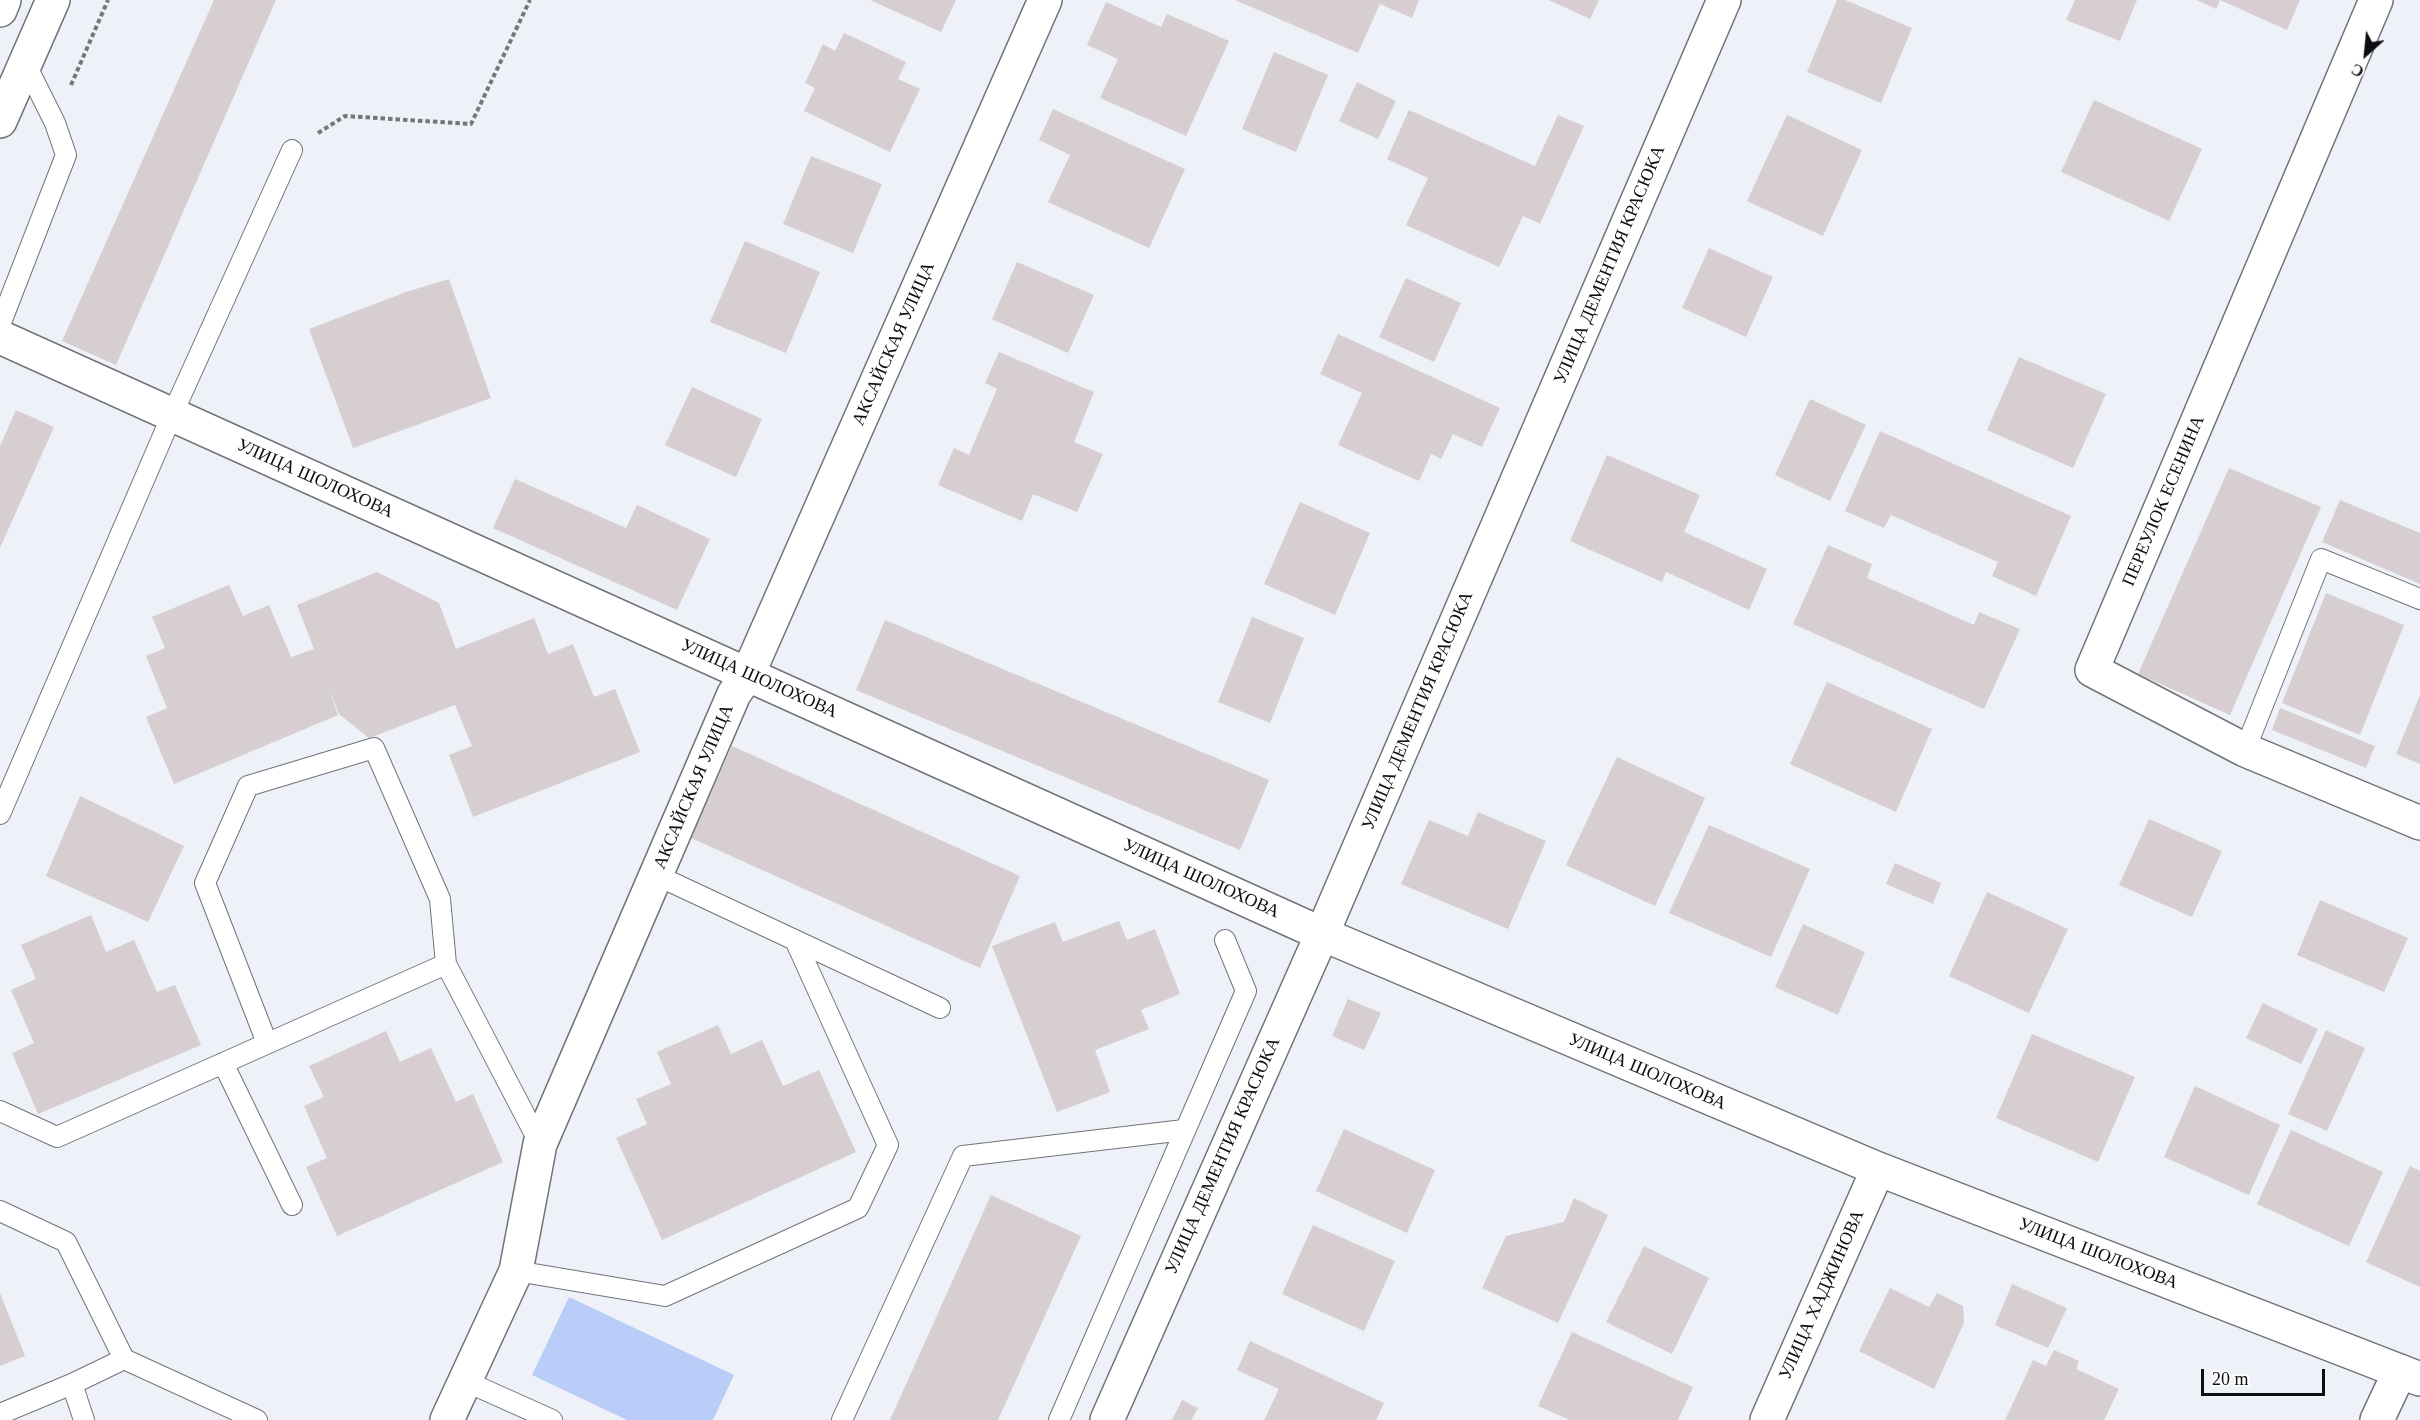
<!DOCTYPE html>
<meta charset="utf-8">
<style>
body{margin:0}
#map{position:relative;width:2420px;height:1420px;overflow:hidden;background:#eef1f8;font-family:Georgia,serif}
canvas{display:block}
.north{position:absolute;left:2336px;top:24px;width:60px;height:60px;-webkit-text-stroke:4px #fff;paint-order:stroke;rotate:207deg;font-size:16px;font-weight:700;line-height:24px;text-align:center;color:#0d0e10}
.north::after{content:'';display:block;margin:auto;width:21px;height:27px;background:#0d0e10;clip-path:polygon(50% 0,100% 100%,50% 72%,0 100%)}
.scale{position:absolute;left:2201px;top:1369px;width:124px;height:27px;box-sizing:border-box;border:3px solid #0d0e10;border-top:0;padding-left:8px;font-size:18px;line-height:21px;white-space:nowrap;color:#0d0e10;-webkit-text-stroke:4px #fff;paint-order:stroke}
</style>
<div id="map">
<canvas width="2420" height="1420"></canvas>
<div class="north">С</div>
<div class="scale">20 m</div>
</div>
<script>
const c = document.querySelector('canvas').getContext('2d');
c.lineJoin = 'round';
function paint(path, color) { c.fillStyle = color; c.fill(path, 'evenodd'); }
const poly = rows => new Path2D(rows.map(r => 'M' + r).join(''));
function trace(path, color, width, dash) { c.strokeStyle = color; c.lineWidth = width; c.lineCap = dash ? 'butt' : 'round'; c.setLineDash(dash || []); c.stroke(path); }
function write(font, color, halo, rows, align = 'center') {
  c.font = font + ' Georgia,serif'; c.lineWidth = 4.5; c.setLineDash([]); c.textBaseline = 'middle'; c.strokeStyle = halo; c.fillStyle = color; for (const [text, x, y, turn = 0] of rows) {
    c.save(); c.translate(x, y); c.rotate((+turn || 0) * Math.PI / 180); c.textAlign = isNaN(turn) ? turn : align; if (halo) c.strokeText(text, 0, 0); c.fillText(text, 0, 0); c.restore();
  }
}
paint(poly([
 [569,1297,734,1375,713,1420,627,1420,532,1375]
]), '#bacdf8');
paint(poly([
 [214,0,276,0,116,365,62,341],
 [870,0,956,0,941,32],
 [1235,0,1419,0,1412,18,1380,4,1358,53],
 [1549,0,1599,0,1590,19],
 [1837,0,1845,0,1912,28,1881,103,1807,72],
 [2075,0,2137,0,2120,41,2066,20],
 [2197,0,2300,0,2287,30,2220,0,2216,9],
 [1106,2,1161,27,1167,14,1229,41,1186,136,1100,98,1118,59,1087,45],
 [844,33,906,62,898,79,920,89,890,152,804,111,815,88,805,83,823,44,835,51],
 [1274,52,1328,75,1296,152,1242,129],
 [1357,82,1396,101,1378,139,1339,121],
 [2094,100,2202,149,2169,221,2061,172],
 [1053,109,1185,169,1149,248,1048,202,1070,155,1039,140],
 [1409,110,1535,166,1558,115,1584,126,1540,224,1523,216,1499,267,1406,225,1428,178,1387,159],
 [1787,115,1862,150,1823,236,1747,201],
 [811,156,882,184,853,253,783,224],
 [745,241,820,272,786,353,710,322],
 [1709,248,1773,277,1746,337,1682,308],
 [1017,262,1094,295,1068,353,992,319],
 [1406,278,1461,303,1434,362,1379,337],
 [449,279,491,398,353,448,309,329,406,292],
 [1338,334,1500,408,1482,447,1453,434,1441,459,1431,454,1419,481,1338,445,1362,393,1320,374],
 [999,352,1094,392,1074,442,1103,454,1077,512,1033,494,1022,521,938,485,954,448,969,455,997,389,985,383],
 [2019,357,2106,394,2073,468,1987,430],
 [692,387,762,419,736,477,665,445],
 [1810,399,1866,425,1830,501,1775,475],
 [16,410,54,427,0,548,0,446],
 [1880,431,2071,516,2036,596,1992,576,1998,562,1891,515,1884,528,1845,511],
 [1607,455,1700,495,1684,532,1767,569,1749,610,1666,572,1662,582,1570,541],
 [2229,468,2321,507,2230,715,2138,674],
 [515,479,626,528,637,505,710,539,677,610,493,528],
 [2340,500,2420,533,2420,584,2322,542],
 [1300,502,1370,533,1335,615,1264,584],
 [1828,545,1872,564,1867,578,1974,625,1979,612,2020,629,1984,709,1793,624],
 [377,572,439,603,456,649,534,618,548,654,573,644,594,697,615,689,640,752,473,817,449,755,472,746,455,705,369,738,339,714,328,687,338,715,174,784,146,717,167,708,146,656,165,648,152,617,229,585,243,616,269,605,291,657,314,649,297,605],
 [2326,593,2404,625,2360,735,2282,703],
 [1252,617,1304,638,1270,723,1218,702],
 [885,620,1269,780,1240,850,856,690],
 [1827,682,1932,729,1896,812,1790,764],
 [2420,695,2420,764,2396,754],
 [2280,708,2375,746,2366,768,2272,730],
 [732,746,1020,876,980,968,691,838],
 [1617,757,1705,798,1655,906,1566,865],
 [80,796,184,846,148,922,46,876],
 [1478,812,1546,841,1508,929,1401,884,1429,820,1468,836],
 [2149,819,2222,851,2192,917,2119,885],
 [1709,825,1810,869,1771,957,1669,913],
 [1895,863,1941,883,1933,904,1886,884],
 [1987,892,2068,929,2029,1013,1949,976],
 [2320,900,2408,938,2384,992,2297,955],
 [91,915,106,952,134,940,157,992,175,985,201,1045,38,1114,12,1053,34,1043,11,990,36,979,21,945],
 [1119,921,1127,940,1155,929,1180,994,1141,1010,1149,1029,1095,1050,1110,1092,1057,1112,992,946,1055,922,1063,942],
 [1803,924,1865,952,1838,1015,1775,987],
 [1348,999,1381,1013,1364,1050,1332,1036],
 [2263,1003,2318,1029,2301,1064,2246,1038],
 [718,1025,731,1054,762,1040,783,1086,819,1070,856,1152,662,1240,616,1138,647,1124,636,1099,671,1084,657,1052],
 [2326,1030,2365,1048,2327,1131,2288,1114],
 [386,1031,400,1062,431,1048,456,1102,473,1094,503,1162,337,1236,306,1167,327,1158,304,1106,324,1097,309,1066],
 [2032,1034,2135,1077,2098,1162,1996,1118],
 [2195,1086,2280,1125,2249,1195,2164,1157],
 [1344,1129,1435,1170,1407,1233,1316,1191],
 [2291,1130,2383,1172,2349,1246,2257,1204],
 [2410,1166,2420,1171,2420,1287,2366,1262],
 [991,1195,1081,1236,998,1420,890,1420],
 [1574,1198,1608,1215,1558,1323,1482,1288,1506,1236,1564,1222],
 [1313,1225,1395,1261,1364,1331,1282,1294],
 [1644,1246,1709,1278,1672,1354,1606,1322],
 [2012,1284,2067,1308,2048,1348,1995,1325],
 [1890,1288,1929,1307,1937,1293,1963,1306,1964,1323,1934,1389,1859,1351],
 [0,1293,25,1356,0,1366],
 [1572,1332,1693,1387,1678,1420,1570,1420,1538,1406],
 [1250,1341,1384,1403,1376,1420,1264,1420,1279,1389,1237,1370],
 [2054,1350,2079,1361,2076,1369,2119,1389,2104,1420,2005,1420,2033,1360,2046,1366],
 [1182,1400,1198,1408,1191,1420,1172,1420]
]), '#d6ced1');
const service = poly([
 [0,325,66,155,55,123,25,63],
 [2245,750,2321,559,2420,599],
 [0,814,172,415,292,150],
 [656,875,940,1008],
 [267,1043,205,883,248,786,374,748,440,899,446,964,540,1144],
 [223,1063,292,1205],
 [0,1111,57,1137,446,964],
 [0,1211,66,1242,124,1359,257,1420],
 [516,1271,665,1296,858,1208,888,1145,795,940],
 [465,1381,552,1420],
 [72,1384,84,1420],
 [0,1414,72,1384,124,1359],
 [842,1420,963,1156,1184,1130],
 [1059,1420,1246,991,1225,940]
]);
const minor = poly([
 [2376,0,2092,670,2245,750,2420,823],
 [0,337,1322,934,1878,1169,2420,1379],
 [447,1420,516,1271,540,1144,734,694,748,674,1045,0],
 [1107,1420,1322,934,1724,0],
 [1767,1420,1878,1169],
 [2377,1420,2400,1371]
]);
const secondary = poly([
 [0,10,4,0],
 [0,121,53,0]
]);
trace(service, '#717379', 22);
trace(minor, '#717379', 36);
trace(secondary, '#717379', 36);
trace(poly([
 [71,85,108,0],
 [318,133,345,116,471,124,530,0]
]), '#74767a', 4, [4.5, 3]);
trace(service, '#fff', 20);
trace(minor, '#fff', 33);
trace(secondary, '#fff', 33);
write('18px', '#0d0e10', '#fff', [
 ["УЛИЦА ДЕМЕНТИЯ КРАСЮКА",1610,265,-67],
 ["АКСАЙСКАЯ УЛИЦА",894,344,-66],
 ["УЛИЦА ШОЛОХОВА",315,479,24],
 ["ПЕРЕУЛОК ЕСЕНИНА",2164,501,-67],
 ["УЛИЦА ШОЛОХОВА",759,679,24],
 ["УЛИЦА ДЕМЕНТИЯ КРАСЮКА",1418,711,-67],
 ["АКСАЙСКАЯ УЛИЦА",694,787,-67],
 ["УЛИЦА ШОЛОХОВА",1201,879,24],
 ["УЛИЦА ШОЛОХОВА",1647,1072,23],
 ["УЛИЦА ДЕМЕНТИЯ КРАСЮКА",1223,1156,-66],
 ["УЛИЦА ШОЛОХОВА",2098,1254,21],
 ["УЛИЦА ХАДЖИНОВА",1822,1295,-66]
]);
</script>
